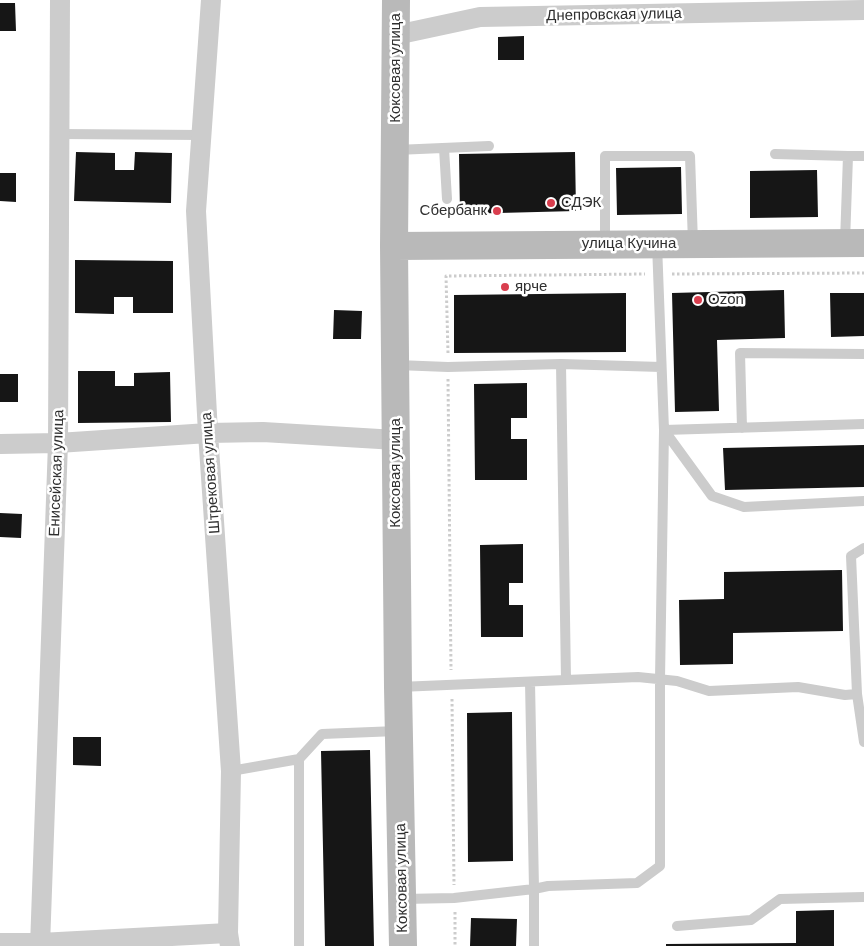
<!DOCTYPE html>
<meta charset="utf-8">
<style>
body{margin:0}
canvas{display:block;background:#fff}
</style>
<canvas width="864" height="946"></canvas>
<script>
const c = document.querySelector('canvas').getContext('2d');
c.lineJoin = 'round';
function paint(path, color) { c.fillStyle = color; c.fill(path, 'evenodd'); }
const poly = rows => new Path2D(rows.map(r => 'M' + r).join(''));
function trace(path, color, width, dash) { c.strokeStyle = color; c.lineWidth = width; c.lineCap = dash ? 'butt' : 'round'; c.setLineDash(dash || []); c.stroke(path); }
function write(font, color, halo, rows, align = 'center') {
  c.font = font + ' Arial,sans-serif'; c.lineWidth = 5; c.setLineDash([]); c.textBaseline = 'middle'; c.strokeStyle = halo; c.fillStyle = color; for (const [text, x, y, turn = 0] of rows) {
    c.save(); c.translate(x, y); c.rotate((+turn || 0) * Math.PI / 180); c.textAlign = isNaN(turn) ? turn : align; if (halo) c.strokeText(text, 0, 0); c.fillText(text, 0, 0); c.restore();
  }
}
paint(poly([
 [0,3,15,3,16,31,0,31],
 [524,36,524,60,498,60,498,37],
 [76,152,115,153,115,170,134,170,135,152,172,153,171,203,74,201],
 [575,152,576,211,460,214,459,154],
 [681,167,682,214,617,215,616,168],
 [817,170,818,217,750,218,750,171],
 [0,173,16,173,16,202,0,201],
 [75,260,173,261,173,313,133,313,133,297,114,297,114,314,75,313],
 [784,290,785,338,717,340,719,411,675,412,672,293],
 [626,293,626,352,454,353,454,295],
 [830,293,864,293,864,336,831,337],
 [334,310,362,311,361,339,333,339],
 [78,371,115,371,115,386,134,386,134,373,170,372,171,422,78,423],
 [0,374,18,374,18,402,0,402],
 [527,383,527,418,511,418,511,439,527,439,527,480,475,480,474,384],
 [864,445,864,487,725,490,723,448],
 [0,513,22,514,21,538,0,537],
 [523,544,523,583,509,583,509,605,523,605,523,637,481,637,480,545],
 [842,570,843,631,733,633,733,664,680,665,679,600,724,599,724,572],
 [512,712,513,861,468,862,467,713],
 [73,737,101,737,101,766,73,765],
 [370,750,374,946,325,946,321,751],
 [834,910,834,946,666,946,666,944,796,943,796,911],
 [471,918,517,919,516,946,470,946]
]), '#161616');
trace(poly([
 [672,274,864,273],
 [448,353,446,276,645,274],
 [448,379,451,670],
 [452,699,454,885],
 [455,912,455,946]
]), '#ccc', 3, [2.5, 2.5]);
trace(poly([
 [60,134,201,135],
 [444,148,447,199],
 [396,150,489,146],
 [775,154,848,156],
 [845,242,848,156,864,156],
 [657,244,664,430,864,424],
 [605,245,605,156,690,156,693,243],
 [397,365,448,367,561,364,661,367],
 [742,428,740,353,864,354],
 [664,430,712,496,744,507,864,501],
 [864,548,851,556,857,694,864,742],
 [566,680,638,677,677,681,709,691,798,687,845,695,857,694],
 [399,687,566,680,561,364],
 [299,759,322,734,397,731],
 [231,771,299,759,299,946],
 [403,899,454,898,534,889,530,682],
 [677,926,751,920,780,899,864,897],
 [534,946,534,889,548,886,637,883,660,866,660,679,664,430]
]), '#ccc', 10);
trace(poly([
 [211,0,196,211,208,433,231,771,228,933,230,946],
 [396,35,480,17,864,10],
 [0,444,58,443,208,433,263,432,396,440],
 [0,943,40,943,228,933],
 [40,946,58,443,60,0]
]), '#ccc', 20);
trace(poly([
 [396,0,394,246,398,687,403,946],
 [394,246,864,243]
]), '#b9b9b9', 28);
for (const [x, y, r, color] of [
 [551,203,5,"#d93e4e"],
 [497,211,5,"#d93e4e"],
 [505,287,5,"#d93e4e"],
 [698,300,5,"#d93e4e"]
]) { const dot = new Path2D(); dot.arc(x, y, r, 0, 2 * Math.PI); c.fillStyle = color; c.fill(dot); trace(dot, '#fff', 2); }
write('15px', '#2f2f2f', '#fff', [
 ["Днепровская улица",614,15,-1],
 ["Коксовая улица",396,68,-90],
 ["улица Кучина",629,244],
 ["Енисейская улица",57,473,-88],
 ["Штрековая улица",211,473,-94],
 ["Коксовая улица",396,473,-90],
 ["Коксовая улица",402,878,-91]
]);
write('15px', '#2f2f2f', '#fff', [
 ["СДЭК",561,203],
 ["Сбербанк",487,211,"right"],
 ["ярче",515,287],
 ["Ozon",708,300]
], 'left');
</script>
